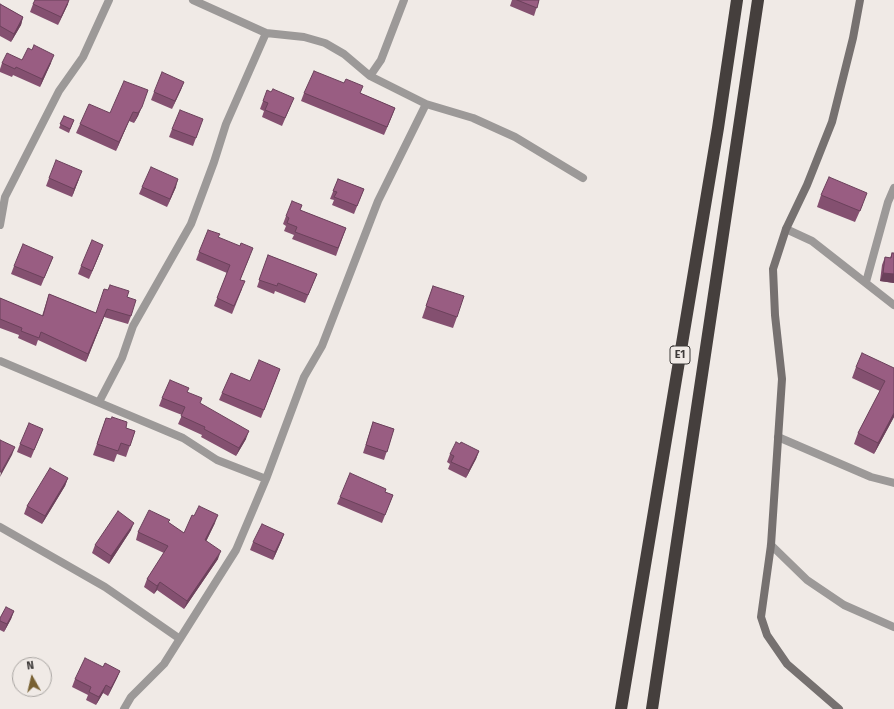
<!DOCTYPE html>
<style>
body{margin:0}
#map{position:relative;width:894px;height:709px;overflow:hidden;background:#f0eae6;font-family:"Fira Sans",sans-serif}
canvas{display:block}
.north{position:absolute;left:12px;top:657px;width:40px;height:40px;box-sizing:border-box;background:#f0eae6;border:1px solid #a8a4a1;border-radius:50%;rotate:352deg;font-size:11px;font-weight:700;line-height:16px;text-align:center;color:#3d3a39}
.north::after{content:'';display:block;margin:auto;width:14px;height:18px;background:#786031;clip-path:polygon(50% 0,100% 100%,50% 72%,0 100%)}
</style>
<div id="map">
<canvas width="894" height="709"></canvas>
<div class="north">N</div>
</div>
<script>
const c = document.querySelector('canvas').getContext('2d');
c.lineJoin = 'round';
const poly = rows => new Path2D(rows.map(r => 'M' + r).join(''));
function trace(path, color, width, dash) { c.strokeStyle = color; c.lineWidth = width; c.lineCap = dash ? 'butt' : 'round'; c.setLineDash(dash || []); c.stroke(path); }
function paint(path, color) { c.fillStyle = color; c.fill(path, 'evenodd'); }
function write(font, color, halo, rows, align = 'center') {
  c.font = font + ' "Fira Sans",sans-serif'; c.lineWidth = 4; c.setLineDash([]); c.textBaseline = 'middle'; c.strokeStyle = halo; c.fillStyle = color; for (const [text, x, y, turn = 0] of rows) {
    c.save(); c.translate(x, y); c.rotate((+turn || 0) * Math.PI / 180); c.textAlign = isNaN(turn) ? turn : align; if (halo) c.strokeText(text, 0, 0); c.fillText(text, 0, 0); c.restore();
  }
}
trace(poly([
 [193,0,266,33,304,37,325,43,344,54,370,76,426,104,473,118,515,137,583,178],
 [370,76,381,60,404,0],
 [0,225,5,197,59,91,83,57,109,0],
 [786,229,812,241,894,305],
 [866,282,888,202,894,188],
 [0,361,183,438,217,460,266,479],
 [99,402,122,358,133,326,191,224,214,162,226,124,266,33],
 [778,437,871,477,894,483],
 [0,527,105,587,180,639],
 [771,545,807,580,844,605,894,627],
 [124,709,131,697,164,664,236,550,266,479,304,377,322,346,378,201,426,104]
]), '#9c9998', 8);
trace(poly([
 [839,709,787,664,767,635,761,617,771,545,782,379,775,315,773,269,786,229,807,185,832,122,853,38,860,0]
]), '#767170', 8);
trace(poly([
 [621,709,718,128,737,0],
 [652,709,758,0]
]), '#453f3d', 12);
paint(poly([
 [512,0,539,0,534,16,510,6],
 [0,4,23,17,21,25,11,42,0,36],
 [33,4,68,4,58,25,30,12],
 [32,50,51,63,40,87,13,75,12,77,0,72,0,69,2,63,22,60],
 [184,82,172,109,151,100,154,92],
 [148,90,138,116,134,123,129,121,116,151,76,133,80,124,110,113],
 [271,92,291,105,282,126,262,117,264,111,260,109,263,101],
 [304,93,360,93,395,108,384,135,301,101],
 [64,116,74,120,69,133,59,128],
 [200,127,193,146,169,137,172,129],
 [49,178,79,179,72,197,46,186],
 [338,179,364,189,354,214,332,205,334,200,330,199],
 [142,187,176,187,167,207,139,194],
 [821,195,863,204,855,222,817,207],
 [300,210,346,228,336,256,292,239,294,235,284,231,286,226,283,224,286,216],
 [219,238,250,256,240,280,242,289,232,314,214,306,227,273,196,260,199,252],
 [100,253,89,279,78,274,81,266],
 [892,253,894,253,894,283,880,281,882,265,885,257,890,258],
 [268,255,317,274,305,303,275,291,274,294,257,287],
 [53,257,41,286,11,274,14,266],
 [433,286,457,317,453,328,422,318],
 [49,294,96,313,127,297,131,316,128,324,104,317,86,362,38,340,36,346,18,338,19,335,0,328,0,298,42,316],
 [856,367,894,368,894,417,874,454,854,444,858,433,880,391,852,378],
 [280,369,261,418,219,400,222,393,250,381],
 [187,392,200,404,246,439,236,456,201,437,202,435,178,424,182,415,159,406,162,398],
 [106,418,126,428,135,431,126,457,117,454,114,462,93,455],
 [373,422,394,429,384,460,363,453],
 [43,429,31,458,17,452,20,444],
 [460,444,479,451,476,459,466,478,448,469,450,464,447,462,450,454],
 [68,478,65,486,42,524,24,514,27,506],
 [385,492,393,495,382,523,337,504,340,497],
 [169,523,184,533,215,523,206,541,218,559,184,609,157,590,154,594,144,587,147,579,164,553,136,540,138,532],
 [131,530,109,564,92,553,95,545],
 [284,534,281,542,273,560,250,550,253,542],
 [14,611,11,619,4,632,0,630,0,618],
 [103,667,120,671,117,678,108,696,103,693,96,705,86,700,88,695,72,687,75,679]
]), '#845070');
paint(poly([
 [69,0,68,4,58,25,61,17],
 [23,17,21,25,11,42,14,34],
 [54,55,51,63,40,87,42,79],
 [184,82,181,90,172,109,175,101],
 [142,107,138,116,134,123,138,113],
 [395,108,392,116,384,135,387,127],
 [133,112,129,121,116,151,119,142],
 [82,171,79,179,72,197,74,189],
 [178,179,176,187,167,207,170,199],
 [103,245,100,253,89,279,92,271],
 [883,273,894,274,894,283,880,281],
 [107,309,104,317,86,362,88,354],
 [894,413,894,417,874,454,878,443],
 [249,431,246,439,236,456,239,448],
 [15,447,12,455,0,477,1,472],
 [479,451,476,459,466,478,469,470],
 [68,478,65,486,42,524,45,516],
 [218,515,215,523,203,548,205,540],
 [134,523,131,530,109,564,111,556],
 [284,534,281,542,273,560,275,552],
 [221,551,218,559,184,609,187,601],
 [160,582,157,590,154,594,157,586],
 [14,611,11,619,4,632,7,624],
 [120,671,117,678,108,696,111,688],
 [106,685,103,693,96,705,99,697]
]), '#6b415b');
const building = poly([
 [35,0,69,0,61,17,33,4,35,0],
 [517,0,539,0,537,8,517,0],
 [0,4,23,17,14,34,0,26,0,4],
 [34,45,54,55,42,79,16,67,15,69,2,63,7,53,22,60,28,48,32,50,34,45],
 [314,71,344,83,346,79,363,86,360,93,395,108,387,127,304,93,314,71],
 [162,72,184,82,175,101,154,92,162,72],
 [124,81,148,90,142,107,138,113,133,112,119,142,80,124,89,104,110,113,124,81],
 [273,89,294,98,285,118,265,110,268,103,263,101,267,90,271,92,273,89],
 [180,110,203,119,196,138,172,129,180,110],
 [64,116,74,120,70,129,60,124,64,116],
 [56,160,82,171,74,189,49,178,56,160],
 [151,167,178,179,170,199,142,187,151,167],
 [829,177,867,193,860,211,821,195,829,177],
 [338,179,364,189,357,206,334,197,337,192,333,191,338,179],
 [292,201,302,205,300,210,346,228,338,248,295,232,297,227,287,223,289,218,286,216,292,201],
 [208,230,220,234,218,237,240,246,241,243,253,248,240,280,245,281,234,306,217,298,230,265,199,252,208,230],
 [92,240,103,245,92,271,81,266,92,240],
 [23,244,53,257,44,278,14,266,23,244],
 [892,253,894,253,894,274,883,273,885,257,891,258,892,253],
 [268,255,317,274,308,295,278,283,277,286,259,280,268,255],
 [110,285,129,291,127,297,136,300,131,316,107,309,88,354,41,332,39,338,21,331,22,328,0,319,0,298,43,316,49,294,96,313,104,289,108,290,110,285],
 [433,286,464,296,457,317,426,306,433,286],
 [862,353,894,368,894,413,878,443,858,433,885,381,856,367,862,353],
 [259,360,280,369,264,410,222,393,231,373,250,381,259,360],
 [170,380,189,388,187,392,202,398,200,403,249,431,239,448,204,429,205,427,181,416,185,407,162,398,170,380],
 [112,417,127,422,126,428,135,431,130,446,121,443,118,451,97,444,106,418,111,419,112,417],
 [373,422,394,429,387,452,366,445,373,422],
 [29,423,43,429,34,450,20,444,29,423],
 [0,440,15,447,1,472,0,472,0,440],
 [456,442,460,444,461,442,479,451,469,470,451,462,454,456,450,454,456,442],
 [50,468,68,478,45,516,27,506,50,468],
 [350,473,386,489,385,492,393,495,385,515,340,497,350,473],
 [199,506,218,515,205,540,221,551,187,601,160,582,157,586,147,579,168,546,138,532,149,510,170,520,168,522,184,533,192,515,194,516,199,506],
 [118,511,134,523,111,556,95,545,118,511],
 [262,524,284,534,275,552,253,542,262,524],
 [6,607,14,611,7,624,0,621,0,618,6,607],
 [85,658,103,667,105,663,120,671,111,688,106,685,99,697,89,692,91,687,75,679,85,658]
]);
paint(building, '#995d82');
trace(building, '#6b415b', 1);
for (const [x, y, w] of [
 [680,355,20]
]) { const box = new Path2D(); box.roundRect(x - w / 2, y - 9, w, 18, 3); c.fillStyle = '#f0eae6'; c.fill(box); trace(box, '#3d3a39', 1); }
write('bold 11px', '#3d3a39', null, [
 ["E1",680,355]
]);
</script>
